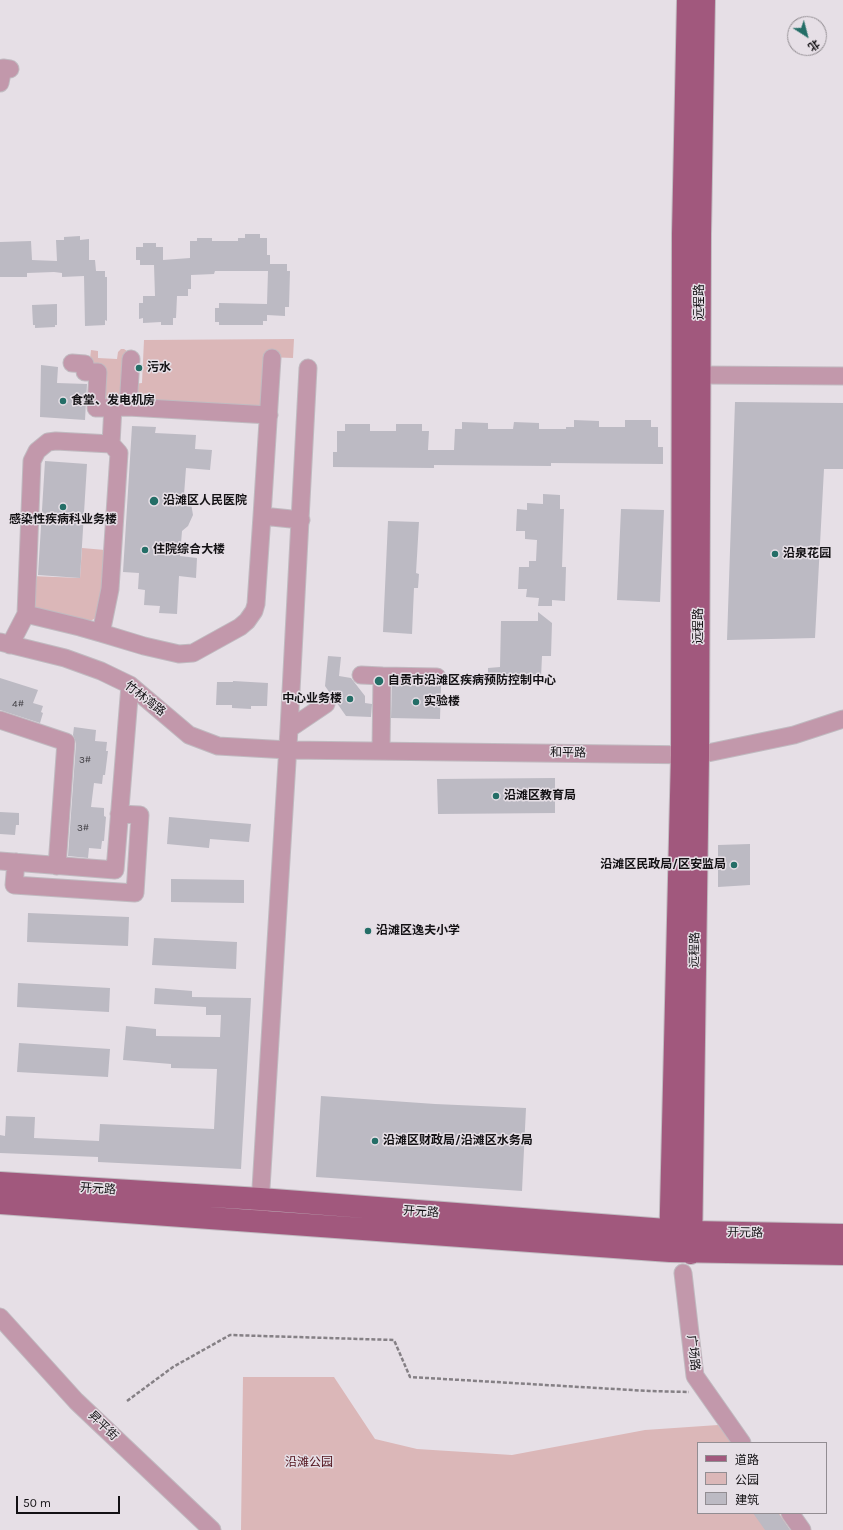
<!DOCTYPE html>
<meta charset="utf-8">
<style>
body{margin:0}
#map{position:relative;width:843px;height:1530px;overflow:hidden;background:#e6dfe6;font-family:Karla,"Noto Sans SC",sans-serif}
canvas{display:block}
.legend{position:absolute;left:697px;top:1442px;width:130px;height:72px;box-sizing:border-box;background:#e6dfe6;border:1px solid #928d92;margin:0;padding:5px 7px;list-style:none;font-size:12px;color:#131114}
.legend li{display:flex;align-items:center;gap:8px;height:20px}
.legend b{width:20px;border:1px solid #928d92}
.north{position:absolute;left:787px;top:16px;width:40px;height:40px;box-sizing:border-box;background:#e6dfe6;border:1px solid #928d92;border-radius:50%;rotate:144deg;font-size:11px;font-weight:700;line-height:16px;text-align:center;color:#131114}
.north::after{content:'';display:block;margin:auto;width:14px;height:18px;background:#246e67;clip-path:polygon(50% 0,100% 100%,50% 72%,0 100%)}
.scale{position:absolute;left:16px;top:1496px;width:104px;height:18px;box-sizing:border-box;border:2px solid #131114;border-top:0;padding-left:5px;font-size:12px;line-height:14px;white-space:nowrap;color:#131114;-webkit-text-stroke:3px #e6dfe6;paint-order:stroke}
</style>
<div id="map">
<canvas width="843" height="1530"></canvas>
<ul class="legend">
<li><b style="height:5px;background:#a1587d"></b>道路</li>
<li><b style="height:11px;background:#dbb7b8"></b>公园</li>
<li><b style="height:11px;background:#bcbac3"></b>建筑</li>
</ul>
<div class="north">北</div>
<div class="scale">50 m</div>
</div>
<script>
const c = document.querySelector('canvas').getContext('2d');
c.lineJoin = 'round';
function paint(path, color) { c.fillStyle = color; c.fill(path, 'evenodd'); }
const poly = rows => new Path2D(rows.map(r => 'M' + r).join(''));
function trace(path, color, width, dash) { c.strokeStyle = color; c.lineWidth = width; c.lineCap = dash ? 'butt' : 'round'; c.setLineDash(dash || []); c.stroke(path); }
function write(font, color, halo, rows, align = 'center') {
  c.font = font + ' Karla,"Noto Sans SC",sans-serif'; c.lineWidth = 3; c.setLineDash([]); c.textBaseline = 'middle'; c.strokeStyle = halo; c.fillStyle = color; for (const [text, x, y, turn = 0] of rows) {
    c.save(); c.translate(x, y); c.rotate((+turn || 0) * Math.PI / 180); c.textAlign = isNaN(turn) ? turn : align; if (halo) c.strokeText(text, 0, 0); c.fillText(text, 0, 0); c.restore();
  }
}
paint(poly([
 [294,339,293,358,267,357,263,405,258,408,134,403,134,384,142,383,144,340],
 [121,349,124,349,127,351,124,397,123,400,104,401,89,368,91,350,98,351,98,358,117,359,118,352],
 [82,548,105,550,102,603,96,618,88,622,35,613,31,576,80,578],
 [243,1377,334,1377,375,1439,417,1449,512,1455,645,1430,718,1425,732,1443,698,1443,698,1513,779,1513,790,1530,241,1530]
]), '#dbb7b8');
paint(poly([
 [245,234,260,234,260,238,267,238,267,255,270,255,270,264,287,264,287,271,290,271,289,307,285,307,285,316,267,315,267,321,263,321,263,325,219,325,219,322,215,322,215,308,219,308,219,303,267,304,268,271,215,271,214,274,191,275,191,289,188,289,188,296,177,296,176,318,173,318,173,325,161,325,161,322,143,323,143,318,139,319,139,303,143,303,143,296,155,296,154,265,140,265,140,260,136,260,136,247,143,247,143,243,156,243,156,247,163,247,163,260,190,258,190,241,197,241,197,238,212,238,212,241,238,241,238,238,245,238],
 [80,236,80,240,89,239,89,260,95,260,96,271,105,271,105,277,107,277,107,321,105,320,105,325,85,326,84,276,62,277,62,273,54,272,27,273,27,277,0,277,0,242,31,241,32,260,57,261,56,240,64,240,64,237],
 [57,304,57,325,55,325,55,327,35,328,35,325,33,325,32,305],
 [41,365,58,367,57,383,87,384,85,420,40,417],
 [735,402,843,403,843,469,824,469,815,638,727,640],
 [574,420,599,421,599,427,625,427,625,420,651,420,651,427,658,427,658,447,663,447,663,464,551,463,551,466,434,465,434,468,333,467,333,452,337,452,337,431,345,431,345,424,370,424,370,431,396,431,396,424,422,424,422,431,429,431,428,450,454,450,455,429,462,429,462,422,488,423,488,429,513,429,514,422,539,423,539,429,566,429,566,427,574,427],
 [132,426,156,427,155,433,196,435,195,449,212,450,210,470,186,468,184,495,191,503,193,515,188,526,182,531,180,556,197,558,196,578,179,576,177,614,159,613,160,606,144,605,145,590,138,589,139,573,123,572],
 [45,461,87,464,80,578,38,575],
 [543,494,560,495,560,509,564,509,562,567,566,567,565,601,552,600,552,606,538,606,539,598,526,597,527,589,518,589,519,567,529,567,529,561,536,561,537,540,525,539,525,531,516,531,517,509,527,510,527,503,543,504],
 [621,509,664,510,660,602,617,600],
 [388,521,419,522,416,573,419,574,418,588,414,588,412,634,383,632],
 [538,612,552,623,551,656,542,656,541,678,488,679,488,668,500,667,501,621,538,621],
 [328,656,341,657,339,676,351,678,365,696,365,703,372,704,371,717,346,716,325,686],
 [0,678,38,690,33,703,43,706,41,712,43,713,40,723,0,710],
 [233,681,268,683,267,706,251,706,251,709,232,708,232,705,216,705,217,682,233,682],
 [392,686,441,686,440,719,391,718],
 [74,727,96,730,95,741,107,742,106,751,108,751,105,775,103,775,102,784,94,783,91,807,104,808,104,816,106,817,104,841,102,841,101,849,89,848,88,858,68,856,76,743,73,735],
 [555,778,555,813,438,814,437,779],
 [0,812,19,813,19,825,16,825,15,835,0,834],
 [169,817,251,824,249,842,210,839,209,848,167,844],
 [750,844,750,885,718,887,718,845],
 [171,879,244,880,244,903,171,902],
 [28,913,129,917,128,946,27,942],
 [154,938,237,942,236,969,152,965],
 [18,983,110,988,109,1012,17,1007],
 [155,988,192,991,192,997,251,998,241,1169,98,1162,98,1157,0,1153,0,1135,5,1136,6,1116,35,1117,34,1138,99,1141,100,1124,214,1129,217,1069,171,1068,171,1064,123,1060,126,1026,156,1029,156,1036,220,1037,221,1015,206,1015,206,1007,154,1004],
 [19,1043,110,1049,108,1077,17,1072],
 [321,1096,435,1104,526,1108,522,1191,316,1177],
 [753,1513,778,1513,790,1530,765,1530]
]), '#bcbac3');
const minor = poly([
 [0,83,3,68,10,69],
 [72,363,85,364,85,372,98,372,96,408,128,407,269,415],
 [700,375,843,376],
 [128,407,131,359],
 [111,444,113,406],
 [262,516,272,358],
 [101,633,110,589,119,453,111,444,56,441,48,442,37,451,32,461,26,614,80,627,101,633,144,646,179,654,193,653,240,627,247,621,254,611,256,604,262,516,301,520],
 [0,642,65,658,101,671,130,685,189,735,218,746,288,750,698,755,794,735,843,719],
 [10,645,26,614],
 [361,675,382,676],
 [0,720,66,742,57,866],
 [289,729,326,704],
 [381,750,382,676,437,677],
 [0,861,115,870,130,685],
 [16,862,14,885,135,893,140,815,119,814],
 [259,1221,289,729,308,368],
 [683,1273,695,1376,742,1443],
 [0,1317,76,1401,212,1530],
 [790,1513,802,1530]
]);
const major = poly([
 [0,1183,260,1199,692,1232,843,1235],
 [0,1203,670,1251,843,1254],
 [670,1251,682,755,683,234,688,0],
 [691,1253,698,755,700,234,704,0]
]);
trace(minor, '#c0bac0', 19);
trace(major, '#c0bac0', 24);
trace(poly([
 [127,1401,173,1367,230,1335,394,1340,410,1377,649,1391,689,1392]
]), '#858085', 2.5, [4, 2]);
trace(minor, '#c298ab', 17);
trace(major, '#a1587d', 22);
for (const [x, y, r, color] of [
 [139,368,4,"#246e67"],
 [63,401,4,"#246e67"],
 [154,501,5,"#246e67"],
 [63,507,4,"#246e67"],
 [145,550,4,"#246e67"],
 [775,554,4,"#246e67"],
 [379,681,5,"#246e67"],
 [350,699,4,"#246e67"],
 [416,702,4,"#246e67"],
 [496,796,4,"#246e67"],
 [734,865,4,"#246e67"],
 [368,931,4,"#246e67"],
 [375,1141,4,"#246e67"]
]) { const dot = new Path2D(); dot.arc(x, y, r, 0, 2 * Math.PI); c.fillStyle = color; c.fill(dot); trace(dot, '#e6dfe6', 1.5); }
write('10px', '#3d3b40', null, [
 ["4#",18,704],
 ["3#",85,760],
 ["3#",83,828]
]);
write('12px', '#131114', '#e6dfe6', [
 ["远程路",700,302,-90],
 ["远程路",699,626,-90],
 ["竹林湾路",145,699,38],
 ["和平路",568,753,1],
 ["远程路",695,950,-89],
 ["开元路",98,1189,4],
 ["开元路",421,1212,4],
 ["开元路",745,1233,1],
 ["广场路",693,1353,83],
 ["昇平街",103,1426,44]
]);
write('bold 12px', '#131114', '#e6dfe6', [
 ["污水",147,368],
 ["食堂、发电机房",71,401],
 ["沿滩区人民医院",163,501],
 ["感染性疾病科业务楼",63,520,"center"],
 ["住院综合大楼",153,550],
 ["沿泉花园",783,554],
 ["自贡市沿滩区疾病预防控制中心",388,681],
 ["中心业务楼",342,699,"right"],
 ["实验楼",424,702],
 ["沿滩区教育局",504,796],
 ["沿滩区民政局/区安监局",726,865,"right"],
 ["沿滩区逸夫小学",376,931],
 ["沿滩区财政局/沿滩区水务局",383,1141]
], 'left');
write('12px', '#4e0e18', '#e6dfe6', [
 ["沿滩公园",309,1463]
]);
</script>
